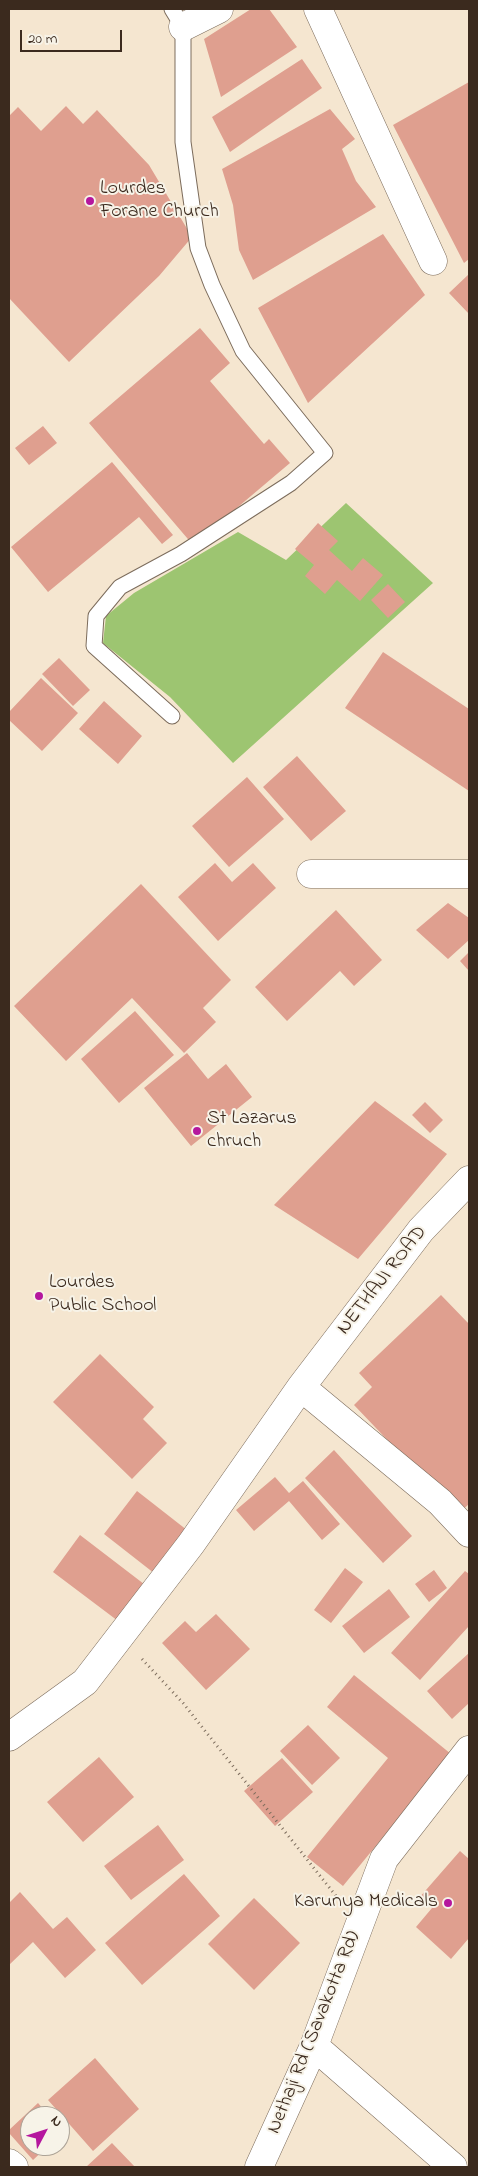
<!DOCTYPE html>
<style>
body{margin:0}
#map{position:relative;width:478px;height:2176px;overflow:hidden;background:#f5e6d0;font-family:"Indie Flower",sans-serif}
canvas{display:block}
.frame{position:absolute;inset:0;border:10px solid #3b2a1e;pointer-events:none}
.north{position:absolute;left:20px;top:2106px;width:50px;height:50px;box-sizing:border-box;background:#f7f3e8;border:1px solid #aca397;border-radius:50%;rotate:50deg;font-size:14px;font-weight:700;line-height:20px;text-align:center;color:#3b2a1e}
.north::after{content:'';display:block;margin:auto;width:18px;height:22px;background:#b5179e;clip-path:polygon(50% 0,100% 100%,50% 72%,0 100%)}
.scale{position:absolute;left:20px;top:30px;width:102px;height:22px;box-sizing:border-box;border:2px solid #3b2a1e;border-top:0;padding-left:6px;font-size:15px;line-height:18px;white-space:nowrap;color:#3b2a1e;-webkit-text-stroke:4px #f7f3e8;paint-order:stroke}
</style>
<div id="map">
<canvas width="478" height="2176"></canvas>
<div class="frame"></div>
<div class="north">N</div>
<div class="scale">20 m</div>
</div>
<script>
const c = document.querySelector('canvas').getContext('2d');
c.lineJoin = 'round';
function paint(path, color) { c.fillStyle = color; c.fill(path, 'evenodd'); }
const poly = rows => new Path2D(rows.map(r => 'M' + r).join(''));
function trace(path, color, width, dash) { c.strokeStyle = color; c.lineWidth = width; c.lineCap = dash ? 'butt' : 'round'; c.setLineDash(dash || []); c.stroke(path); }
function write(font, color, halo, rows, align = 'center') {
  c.font = font + ' "Indie Flower",sans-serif'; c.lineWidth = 4; c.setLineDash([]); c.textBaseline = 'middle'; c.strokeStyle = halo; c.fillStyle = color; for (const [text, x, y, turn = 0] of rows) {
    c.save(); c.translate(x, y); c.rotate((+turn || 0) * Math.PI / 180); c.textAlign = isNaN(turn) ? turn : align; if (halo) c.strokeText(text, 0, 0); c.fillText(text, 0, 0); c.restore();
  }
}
paint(poly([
 [346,503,433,583,233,763,170,697,103,643,106,616,134,593,238,532,286,560]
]), '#9dc571');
paint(poly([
 [251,9,269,9,297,47,221,97,204,39],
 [302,59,322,88,230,152,212,117],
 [469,82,469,259,464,263,393,125],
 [66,106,83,124,97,110,149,165,192,237,159,276,69,362,9,298,9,116,18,107,41,131],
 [330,109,355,139,342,149,356,181,376,207,253,280,239,250,233,205,222,169],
 [383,234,425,295,308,403,258,308],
 [469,274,469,314,449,293],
 [200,328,230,363,210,381,264,444,269,439,290,463,193,545,89,423],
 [43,426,57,443,29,465,15,448],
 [112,462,173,535,162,544,139,517,48,592,11,547],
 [318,523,338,541,329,550,352,571,363,558,383,575,360,601,337,580,325,594,305,576,314,565,295,549],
 [388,584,405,602,388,618,371,600],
 [383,652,469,709,469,791,345,708],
 [59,658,90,690,73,706,42,674],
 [41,678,78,713,42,751,9,720,9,712],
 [104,701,142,736,118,764,79,729],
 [297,756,346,811,311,841,263,787],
 [247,777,284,819,229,867,192,826],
 [215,863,232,882,253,863,276,888,218,941,178,897],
 [141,884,231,980,203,1008,216,1022,184,1053,132,998,66,1061,14,1006],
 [448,903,469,918,469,940,448,959,416,930],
 [336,910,382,960,354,986,340,971,287,1021,255,987],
 [469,952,469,971,460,961],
 [135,1011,174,1055,119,1103,81,1059],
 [187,1053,208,1079,226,1064,252,1097,191,1146,144,1088],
 [375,1101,447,1154,358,1259,274,1205],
 [425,1102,443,1120,430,1133,412,1115],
 [441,1295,469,1324,469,1504,458,1514,354,1405,372,1387,359,1373],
 [100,1354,154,1407,143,1419,167,1443,132,1479,53,1402],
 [334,1450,412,1536,383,1563,305,1478],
 [275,1477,289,1493,303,1481,340,1524,322,1540,289,1501,254,1531,236,1510],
 [137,1491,192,1534,159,1577,104,1534],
 [80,1535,157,1594,130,1630,53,1572],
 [345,1568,363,1582,331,1623,314,1610],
 [434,1570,447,1588,429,1602,415,1584],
 [465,1571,469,1574,469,1626,420,1680,391,1653],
 [389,1589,410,1617,364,1653,342,1626],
 [216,1614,250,1649,206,1690,162,1643,185,1621,196,1632],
 [469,1653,469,1703,452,1719,427,1691],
 [354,1675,451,1754,343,1886,307,1857,388,1758,327,1707],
 [308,1725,340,1758,312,1785,280,1751],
 [99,1757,134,1797,83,1842,47,1802],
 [282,1758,313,1792,275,1826,244,1791],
 [158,1825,184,1860,131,1900,104,1866],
 [460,1851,469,1859,469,1938,451,1959,416,1927,432,1908,419,1898],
 [184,1874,220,1916,142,1985,105,1943],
 [20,1892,53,1929,67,1917,96,1950,65,1978,33,1942,9,1965,9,1903],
 [254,1898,300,1943,254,1990,208,1944],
 [95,2058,139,2109,93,2151,48,2100],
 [38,2103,49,2116,30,2116,30,2146,48,2146,33,2160,9,2133,9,2130],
 [112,2143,135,2167,86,2167]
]), '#df9f8f');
const lane = poly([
 [172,9,183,27,183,142,198,248,212,285,243,351,325,453,291,483,181,554,120,587,96,616,94,646,172,716]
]);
const street = poly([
 [318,9,433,261],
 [183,27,219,9],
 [311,874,469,874],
 [301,1387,421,1230,469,1180],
 [9,1737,85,1682,191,1544,301,1387,440,1502,469,1533],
 [314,2046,453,2167],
 [9,2163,14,2167],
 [259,2167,314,2046,384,1859,469,1750]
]);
trace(lane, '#7c6c5c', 17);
trace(street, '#7c6c5c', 29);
trace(poly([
 [142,1659,183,1703,336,1896]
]), '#7c6c5c', 3, [1, 4]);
trace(lane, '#fff', 15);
trace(street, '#fff', 28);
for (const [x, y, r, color] of [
 [90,201,5,"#b5179e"],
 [197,1131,5,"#b5179e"],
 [39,1296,5,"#b5179e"],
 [448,1903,5,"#b5179e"]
]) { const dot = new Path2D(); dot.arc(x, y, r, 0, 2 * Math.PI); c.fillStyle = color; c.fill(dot); trace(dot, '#f7f3e8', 2); }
write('20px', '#3b2a1e', '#f7f3e8', [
 ["Lourdes",100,190],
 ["Forane Church",100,213],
 ["St Lazarus",207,1120],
 ["chruch",207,1143],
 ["Lourdes",49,1284],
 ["Public School",49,1307],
 ["Karunya Medicals",438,1903,"right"]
], 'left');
write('20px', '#3b2a1e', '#f7f3e8', [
 ["NETHAJI ROAD",383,1281,-52],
 ["Nethaji Rd (Savakotta Rd)",315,2033,-68]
]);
</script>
